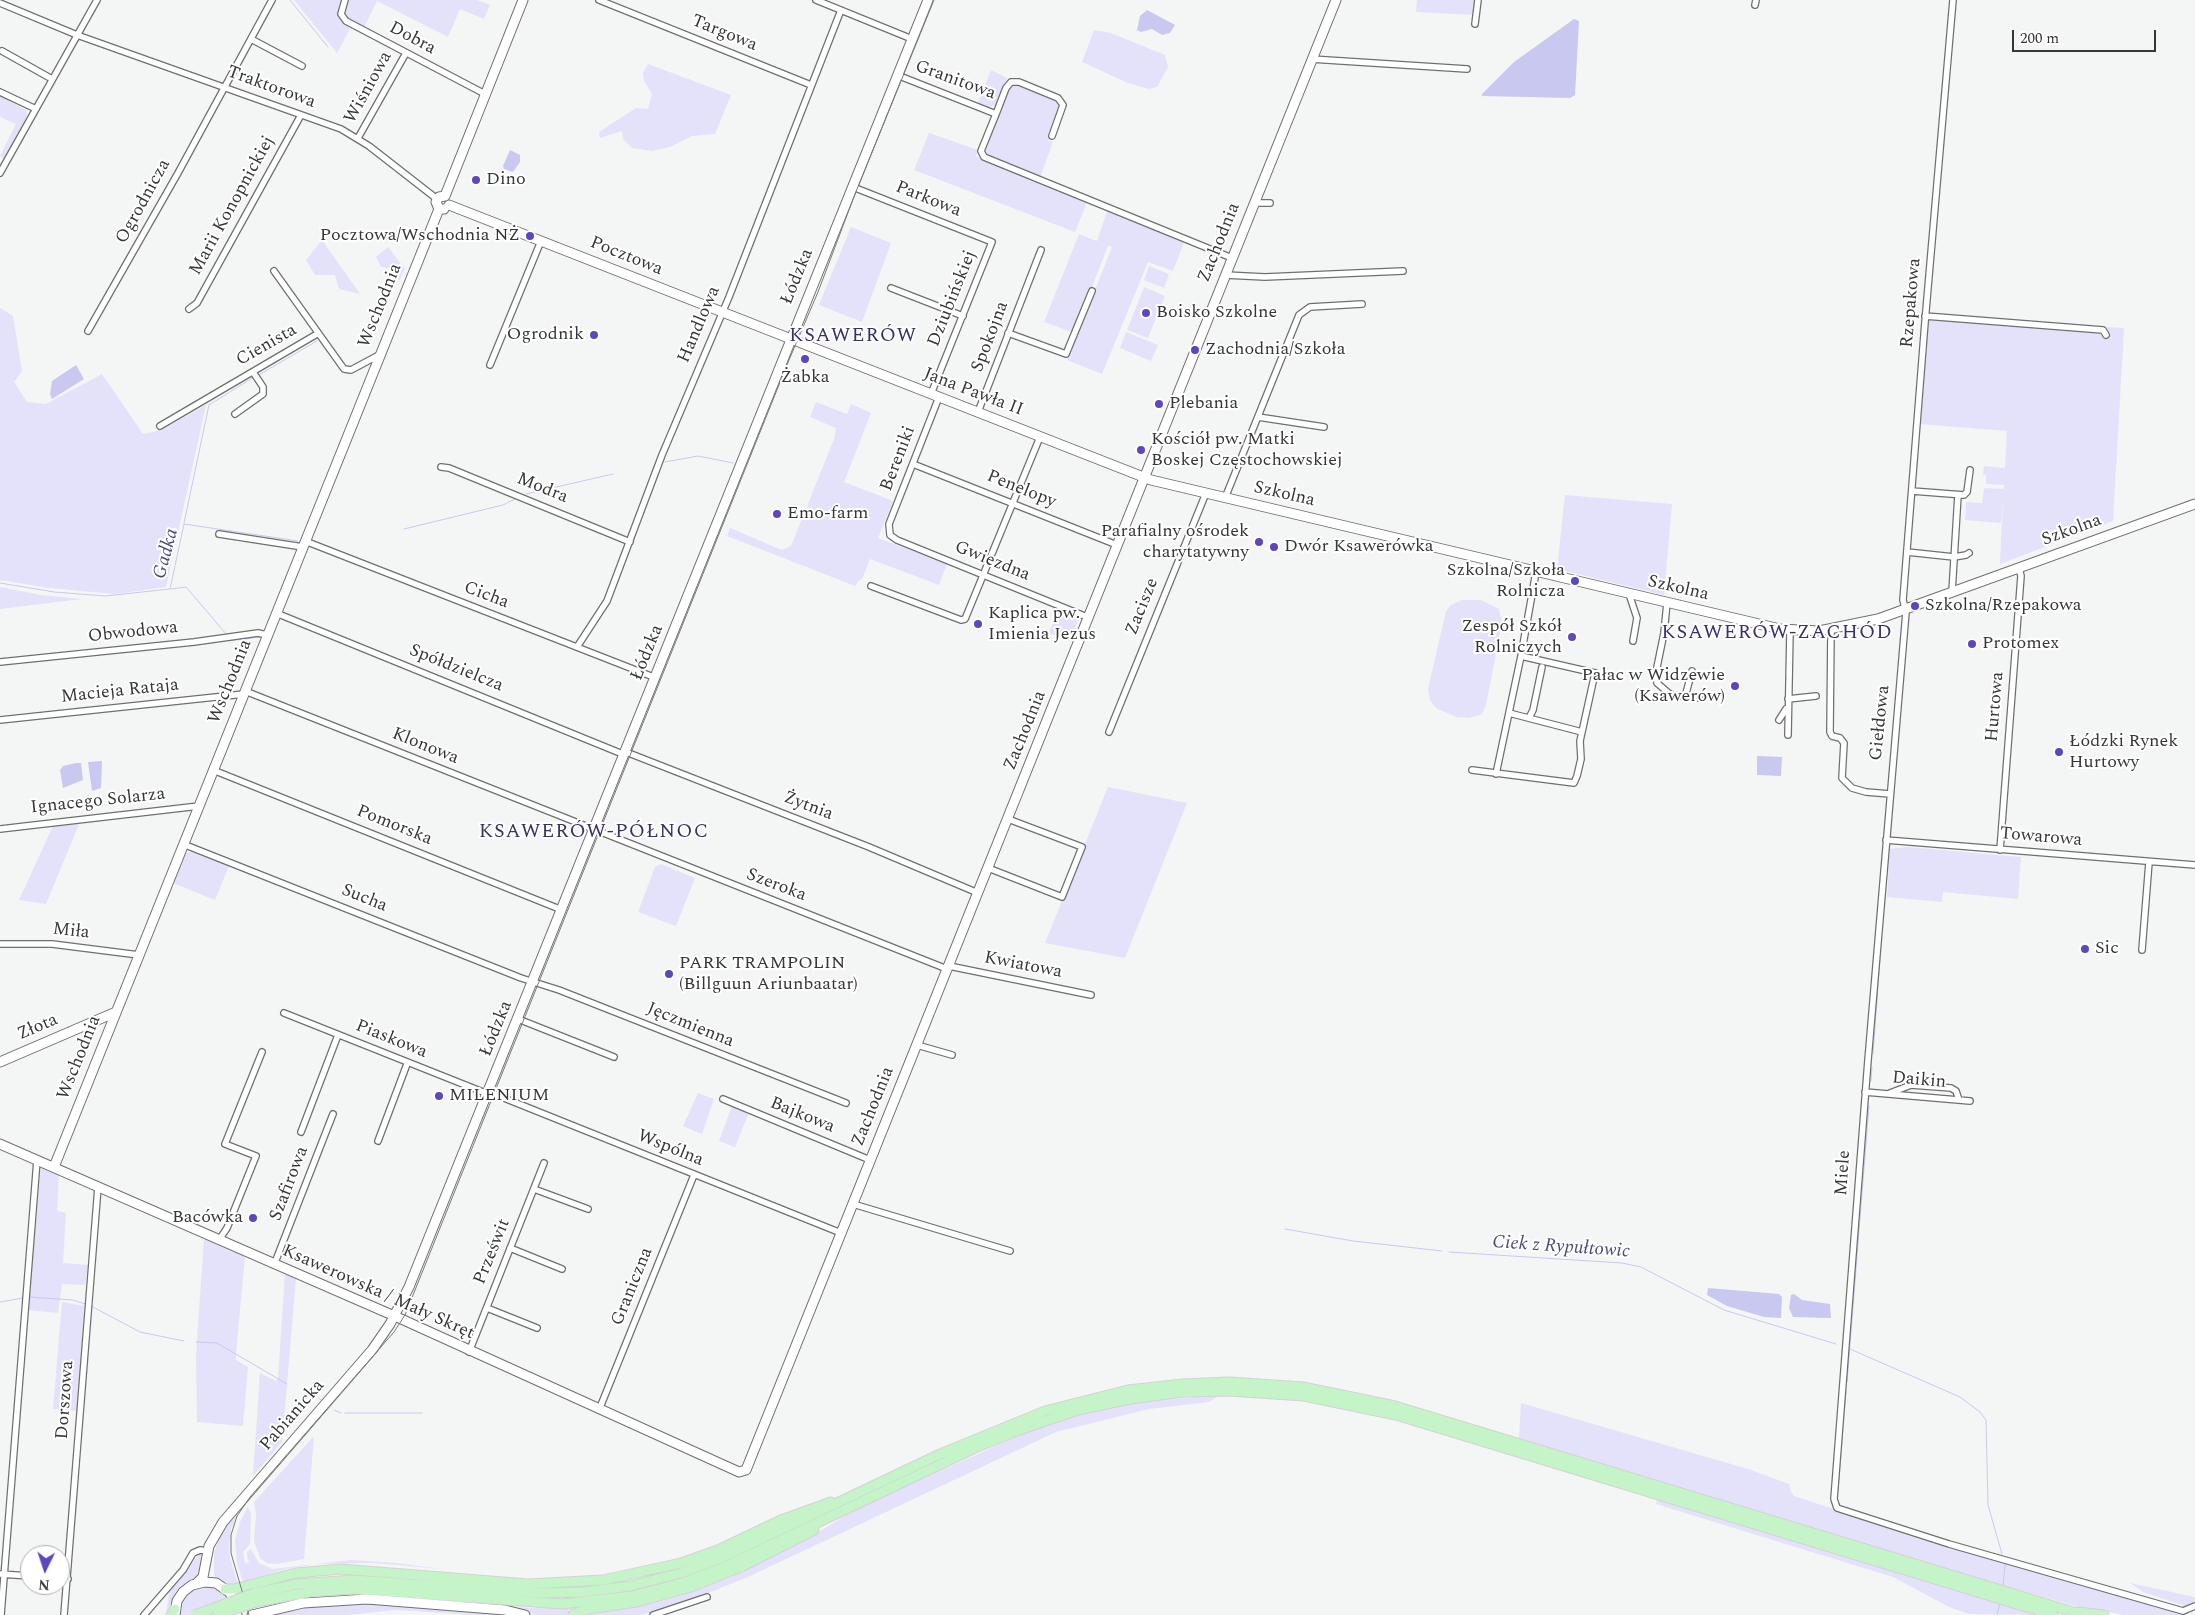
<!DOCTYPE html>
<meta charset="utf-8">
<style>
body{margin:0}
#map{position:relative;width:2195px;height:1615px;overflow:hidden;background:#f3f6f4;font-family:Spectral,serif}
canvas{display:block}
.north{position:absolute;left:20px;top:1545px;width:50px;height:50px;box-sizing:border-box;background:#fff;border:1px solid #aeafae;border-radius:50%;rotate:184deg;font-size:14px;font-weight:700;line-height:20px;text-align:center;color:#353635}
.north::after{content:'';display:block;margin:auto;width:18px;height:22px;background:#5d46be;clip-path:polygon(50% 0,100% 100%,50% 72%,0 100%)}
.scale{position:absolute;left:2012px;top:30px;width:144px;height:22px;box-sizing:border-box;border:2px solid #353635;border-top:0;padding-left:6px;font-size:15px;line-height:18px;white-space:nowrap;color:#353635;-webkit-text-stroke:4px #fff;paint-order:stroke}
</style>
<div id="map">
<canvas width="2195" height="1615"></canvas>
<div class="north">N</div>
<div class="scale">200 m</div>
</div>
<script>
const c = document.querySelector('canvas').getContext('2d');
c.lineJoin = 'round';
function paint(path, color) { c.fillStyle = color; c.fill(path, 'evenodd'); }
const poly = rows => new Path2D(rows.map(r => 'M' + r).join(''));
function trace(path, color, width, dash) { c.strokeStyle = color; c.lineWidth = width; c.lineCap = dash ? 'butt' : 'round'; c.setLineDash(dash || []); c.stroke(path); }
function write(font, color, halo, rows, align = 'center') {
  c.font = font + ' Spectral,serif'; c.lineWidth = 4; c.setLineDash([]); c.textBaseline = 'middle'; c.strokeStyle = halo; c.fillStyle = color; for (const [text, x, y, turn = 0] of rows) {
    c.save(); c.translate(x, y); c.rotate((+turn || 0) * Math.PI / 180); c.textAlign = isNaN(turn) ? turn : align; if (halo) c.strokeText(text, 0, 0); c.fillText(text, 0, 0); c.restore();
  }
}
paint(poly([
 [294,0,342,0,340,16,343,22,351,27,337,53],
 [347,0,477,0,490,5,484,19,460,9,448,37,377,1,363,29,348,20,344,14],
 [1417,0,1475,0,1474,15,1416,12],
 [1094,30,1111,33,1165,55,1168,67,1157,87,1149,89,1128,83,1082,62],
 [648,64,731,95,715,134,692,136,670,147,652,151,632,148,623,139,622,131,600,138,599,132,636,108,648,109,652,94,644,81,643,73],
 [991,70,1007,78,997,104,987,108,978,105,978,103],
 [1018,84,1055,99,1060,103,1058,114,1048,140,1053,142,1040,178,987,156,984,151,1009,88],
 [0,96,27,111,27,116,5,160,0,156,16,124,0,117],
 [929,133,978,150,976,156,1088,200,1075,232,914,170],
 [1108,209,1185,240,1173,271,1148,262,1102,374,1067,360,1112,247,1108,246,1074,333,1044,322,1079,234,1097,241],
 [851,227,891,243,862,322,819,305],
 [322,240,360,294,339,289,335,275,315,275,306,260],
 [388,247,405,269,399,281,393,269,381,267,376,257],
 [1149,266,1169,274,1164,288,1144,280],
 [1144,287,1165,296,1148,338,1127,330],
 [0,308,13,316,22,371,14,382,27,402,46,404,102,374,143,434,162,430,206,405,166,587,115,594,49,588,0,580],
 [1926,319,2106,334,2107,327,2124,328,2113,521,2000,564,2003,498,2001,523,1965,520,1966,502,1982,503,1984,488,2004,489,2004,485,1986,484,1986,475,1983,475,1984,466,2005,468,2007,431,1919,424],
 [1126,332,1158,345,1151,361,1120,348],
 [816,402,847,414,851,404,871,413,844,482,893,501,878,538,947,564,939,585,870,559,862,579,859,580,855,586,727,536,730,528,782,550,791,546,834,439,836,428,810,417],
 [1565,495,1672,504,1664,595,1557,569],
 [0,587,41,595,82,599,0,609],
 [1462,600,1481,600,1499,609,1502,623,1486,705,1482,714,1469,718,1456,717,1436,708,1430,700,1428,689,1446,611,1451,605],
 [1058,610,1076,617,1077,623,1070,641,1049,633],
 [1108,787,1187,803,1125,958,1045,943],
 [80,822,46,904,19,900,53,826],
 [1907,847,2021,857,2018,899,1943,892,1942,902,1887,897,1890,849],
 [192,851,229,866,215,900,173,883,185,854],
 [661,864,695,878,676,926,638,912,655,867],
 [698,1093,714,1099,702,1134,683,1126],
 [732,1106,745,1111,748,1115,735,1147,719,1141],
 [41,1165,59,1174,57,1211,66,1213,63,1263,88,1265,85,1285,62,1284,58,1313,28,1310],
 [204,1238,245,1256,236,1353,236,1360,248,1367,243,1426,197,1422,196,1355],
 [285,1274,296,1279,282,1442,253,1476,260,1373,276,1381,278,1378],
 [62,1302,84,1306,78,1411,53,1409],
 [1220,1395,1209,1402,1149,1409,1056,1432,748,1577,688,1601,641,1615,584,1615,650,1604,680,1596,728,1578,801,1543,854,1510,1042,1425,1075,1415,1132,1403],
 [1521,1403,1748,1469,1789,1484,1791,1492,1794,1496,1946,1546,2188,1615,2124,1615,2075,1606,1872,1548,1519,1439],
 [314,1436,304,1559,277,1564,267,1563,260,1558,254,1541,256,1514,254,1502],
 [1657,1499,1965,1593,2036,1615,1969,1614,1949,1607,1893,1577,1656,1504],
 [248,1507,251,1514,250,1544,243,1552,245,1563,243,1564,252,1561,249,1562,247,1556,247,1552,251,1549,259,1563,272,1569,351,1560,396,1563,442,1569,374,1563,316,1564,286,1569,243,1582,237,1564,235,1540,240,1522],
 [240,1509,231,1529,229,1546,230,1558,238,1584,228,1586,214,1576,214,1552,224,1527],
 [201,1552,204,1553,203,1573,166,1615,169,1592],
 [2130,1583,2195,1597,2195,1601,2185,1606,2143,1592],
 [213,1586,228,1595,234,1615,178,1615,183,1597,197,1587],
 [353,1603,378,1603,513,1615,474,1615,395,1610,348,1615,265,1615,299,1608],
 [494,1606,533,1608,584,1607,570,1615,535,1615,520,1609]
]), '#e3e2fa');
paint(poly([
 [1147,10,1175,25,1170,33,1162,35,1152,29,1141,32,1137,30,1140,16],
 [1574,19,1579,21,1575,95,1570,98,1482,96,1482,94,1514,62],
 [510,150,520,155,520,162,513,172,504,169,503,166],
 [76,365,84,379,52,399,50,394,52,381],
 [1757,756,1782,757,1781,776,1757,775],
 [102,761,101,788,92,791,88,762],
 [76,763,81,763,83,780,63,788,60,770,63,766],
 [1708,1288,1779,1294,1782,1297,1781,1318,1764,1317,1727,1306,1707,1295],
 [1794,1294,1802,1300,1830,1304,1831,1318,1793,1317,1789,1308,1791,1295]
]), '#c9c8f0');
trace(poly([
 [290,0,328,47],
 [257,376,317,341],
 [665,462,698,456,733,463],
 [526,494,613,474],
 [184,523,209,405,254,377],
 [404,529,503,505,515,499],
 [0,583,54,592,105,596,170,589,184,524,298,541],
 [171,589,186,587,227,635],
 [228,639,228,641,260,637],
 [1881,948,1882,923],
 [1873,1054,1880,959],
 [1871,1081,1872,1067],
 [1285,1229,1353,1241,1442,1251],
 [1449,1252,1622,1263,1641,1267,1724,1310,1836,1344],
 [29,1297,73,1300,85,1304],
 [0,1302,23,1298],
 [91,1306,140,1332,184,1341],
 [196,1342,217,1343,287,1384],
 [1850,1349,1960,1397,1980,1412,1986,1420,1988,1505,2002,1554],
 [1847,1382,1869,1106],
 [319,1398,321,1400],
 [334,1410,341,1413],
 [345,1413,422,1413],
 [1838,1492,1846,1391],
 [2003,1586,2005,1565],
 [1997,1615,2000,1603]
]), '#c9c8f0', 1);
const street = poly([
 [345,0,341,14,346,21,485,94],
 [599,0,811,85],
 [816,0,912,39],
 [1953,0,1925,322,1903,600,1906,612,1868,1060,1834,1499,1837,1508,1949,1544,2183,1611,2195,1606],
 [0,3,77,35,341,129,369,146,437,199],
 [1755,5,1756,0],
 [1475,24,1478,0],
 [251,39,302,66],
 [2,51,52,79],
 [1311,59,1467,69],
 [897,75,996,114,1006,88,1011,82,1019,82,1058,98,1063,105,1052,136],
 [0,92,36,109],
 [996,114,981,151,984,157,1232,258],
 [358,138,406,53],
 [0,173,97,0],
 [853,187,992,242,931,394],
 [1254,203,1270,203],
 [274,271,344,369,351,370,379,355],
 [1225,275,1265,277,1403,271],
 [891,288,963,316],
 [189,309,197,303,301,115],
 [1925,316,2103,330,2106,335],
 [88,331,178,173,272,0],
 [1008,333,1066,354,1092,291],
 [490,365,541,241],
 [939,397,889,524,890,535,897,540,1087,617],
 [978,412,1041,250],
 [235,414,263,394,263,387,253,372],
 [1258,417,1324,427],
 [160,426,317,334],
 [913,464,1117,545],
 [441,467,449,468,630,542],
 [1912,491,1964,495,1967,492,1970,470],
 [1225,498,1299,315,1310,307,1362,304],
 [219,534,303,547],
 [305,541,656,678],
 [1907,552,1954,557,1966,555,1969,553],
 [871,586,961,620,965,619,1040,437],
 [1952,592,1958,495],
 [1629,594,1637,618,1633,641],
 [1667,603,1664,633,1656,672,1657,683,1671,695,1699,698],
 [276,613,625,755],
 [1831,629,1830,732,1832,736,1840,738,1844,743,1842,778,1852,788,1866,792,1890,794],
 [577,647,607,601,662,455,729,297,841,10],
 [0,662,194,642,258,633,267,635],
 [245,691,947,969],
 [1685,697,1692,671],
 [1788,699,1816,696],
 [1509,713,1582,732],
 [1529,718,1533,710,1542,667],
 [0,720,244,694],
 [1779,720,1786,709],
 [1109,732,1206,493],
 [1788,735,1790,631],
 [626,752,869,847,978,893],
 [213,770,562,910],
 [1472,770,1574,783,1577,776,1581,759,1580,741,1595,673,1521,656],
 [1496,774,1521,656,1536,572],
 [0,829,199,806],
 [1886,840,2195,865],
 [183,844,521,978,559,990,846,1103],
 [2000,850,2021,576,2019,568],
 [988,868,1062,897,1082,847,1008,819],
 [0,944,52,944,139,955],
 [2142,950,2149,862],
 [949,966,1091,995],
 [284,1013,488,1094],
 [518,1019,614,1057],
 [917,1045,952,1055],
 [489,1092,841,1233],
 [1865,1092,1970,1101],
 [1890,1093,1911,1085,1951,1088,1956,1091,1959,1100],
 [723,1099,870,1160],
 [301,1132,338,1035],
 [378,1141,407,1064],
 [534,1189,588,1209],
 [853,1204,1010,1251],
 [219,1240,227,1228,256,1156,225,1144,262,1052],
 [510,1248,562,1269],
 [274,1265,333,1114],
 [487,1308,537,1328],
 [469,1352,544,1163],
 [599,1410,694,1175],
 [0,1574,30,1576],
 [60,1578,68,1579],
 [1,1615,37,1160],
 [64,1615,98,1187],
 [144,1615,183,1570,193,1553,200,1550,208,1551],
 [653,1615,707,1597]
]);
const secondary = poly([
 [445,196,523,0],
 [449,205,1151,480,1780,629,1819,631,1878,619,2195,504],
 [444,209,439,209,436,202,439,197,445,196],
 [0,1062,116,1012],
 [0,1144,399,1318,739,1472,746,1470,1336,0],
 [54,1167,439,209],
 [197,1583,203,1577,209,1546,223,1522,372,1350,390,1324,409,1287,928,0],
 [175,1615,177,1601,183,1592,192,1585,205,1582,216,1583,229,1592,235,1601,237,1615],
 [252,1615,303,1603,367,1599,505,1610,525,1615]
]);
const primary = poly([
 [225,1589,234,1589,296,1573,341,1569,528,1584,603,1580,681,1563,718,1550,781,1520,831,1502],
 [255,1593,298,1584,353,1580,538,1593,584,1592,630,1586,681,1573,721,1558,940,1454,1045,1411,1128,1390,1183,1384,1229,1382,1303,1387,1395,1406,2083,1615],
 [256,1602,309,1592,355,1589,562,1604,632,1596,685,1582,724,1567,975,1448,1019,1430,1078,1410,1130,1399,1184,1392,1229,1391,1304,1396,1396,1415,2053,1615],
 [2078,1612,2104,1615],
 [171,1615,175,1609],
 [573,1615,588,1609,637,1602,691,1587,743,1566,814,1530]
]);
trace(street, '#6e706e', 8);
trace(secondary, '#6e706e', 11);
trace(primary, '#d3d3d3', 11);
trace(street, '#fff', 5.5);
trace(secondary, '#fff', 9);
trace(primary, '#c5f4c9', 9);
trace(poly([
 [249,1615,231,1553,231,1535,237,1516,250,1497,394,1332,405,1315,789,360,818,292,855,194,934,0]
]), '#797b79', 1);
const primaryBridge = poly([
 [195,1615,255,1593],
 [218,1615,256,1602]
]);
trace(primaryBridge, '#d3d3d3', 11, []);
trace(primaryBridge, '#c5f4c9', 9);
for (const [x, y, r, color] of [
 [476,180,5,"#5d46be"],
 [530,236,5,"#5d46be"],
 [1146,313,5,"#5d46be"],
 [594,335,5,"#5d46be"],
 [1195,350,5,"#5d46be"],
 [805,359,5,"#5d46be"],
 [1159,404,5,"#5d46be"],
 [1141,450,5,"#5d46be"],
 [777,514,5,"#5d46be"],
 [1259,542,5,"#5d46be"],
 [1274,547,5,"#5d46be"],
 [1575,581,5,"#5d46be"],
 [1915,606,5,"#5d46be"],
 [978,624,5,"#5d46be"],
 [1572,637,5,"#5d46be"],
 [1972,644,5,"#5d46be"],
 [1735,686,5,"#5d46be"],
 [2059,752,5,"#5d46be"],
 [2085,949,5,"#5d46be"],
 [669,974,5,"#5d46be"],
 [439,1096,5,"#5d46be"],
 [253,1218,5,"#5d46be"]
]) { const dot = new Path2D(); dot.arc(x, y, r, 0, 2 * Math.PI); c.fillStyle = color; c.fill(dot); trace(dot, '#fff', 2); }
write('18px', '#353635', '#fff', [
 ["Targowa",724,34,22],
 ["Dobra",412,39,28],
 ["Granitowa",955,81,20],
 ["Traktorowa",271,88,20],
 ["Wiśniowa",369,88,-61],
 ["Parkowa",928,200,22],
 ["Ogrodnicza",144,202,-61],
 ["Marii Konopnickiej",233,206,-61],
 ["Zachodnia",1220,243,-68],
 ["Pocztowa",626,257,22],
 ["Łódzka",798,277,-68],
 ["Dziubińskiej",953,299,-68],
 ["Rzepakowa",1912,303,-85],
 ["Wschodnia",381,306,-68],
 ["Handlowa",700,325,-67],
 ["Spokojna",991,337,-69],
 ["Cienista",267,346,-30],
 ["Jana Pawła II",973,393,21],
 ["Bereniki",899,459,-69],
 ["Modra",542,489,22],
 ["Penelopy",1021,490,22],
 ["Szkolna",1284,495,13],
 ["Szkolna",2072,531,-20],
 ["Gwiezdna",992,562,22],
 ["Szkolna",1678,589,13],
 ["Cicha",486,596,21],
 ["Zacisze",1143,607,-68],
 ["Obwodowa",133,633,-6],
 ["Łódzka",648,653,-68],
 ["Spółdzielcza",456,669,22],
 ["Wschodnia",231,682,-68],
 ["Macieja Rataja",120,692,-6],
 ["Hurtowa",1996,707,-85],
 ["Giełdowa",1881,723,-84],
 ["Zachodnia",1026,731,-68],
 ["Klonowa",425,747,22],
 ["Ignacego Solarza",98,802,-6],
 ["Żytnia",808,807,21],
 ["Pomorska",394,826,22],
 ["Towarowa",2041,838,5],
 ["Szeroka",776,886,21],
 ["Sucha",364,899,22],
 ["Miła",71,932,6],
 ["Kwiatowa",1023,966,11],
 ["Jęczmienna",690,1026,22],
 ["Złota",38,1028,-23],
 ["Łódzka",497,1029,-68],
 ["Piaskowa",391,1040,22],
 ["Wschodnia",80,1058,-68],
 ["Daikin",1919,1081,5],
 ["Zachodnia",874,1107,-68],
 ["Bajkowa",802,1116,22],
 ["Wspólna",670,1149,22],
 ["Miele",1844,1173,-86],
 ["Szafirowa",290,1184,-69],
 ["Prześwit",493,1252,-68],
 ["Graniczna",633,1287,-68],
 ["Ksawerowska / Mały Skręt",378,1293,24],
 ["Dorszowa",66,1400,-86],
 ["Pabianicka",293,1416,-49]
]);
write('18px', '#353635', '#fff', [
 ["Dino",486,180],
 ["Pocztowa/Wschodnia NŻ",520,236,"right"],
 ["Boisko Szkolne",1156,313],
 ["Ogrodnik",584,335,"right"],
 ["Zachodnia/Szkoła",1205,350],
 ["Żabka",805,378,"center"],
 ["Plebania",1169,404],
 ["Kościół pw. Matki",1151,440],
 ["Boskej Częstochowskiej",1151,461],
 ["Emo-farm",787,514],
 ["Parafialny ośrodek",1249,532,"right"],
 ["charytatywny",1249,553,"right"],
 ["Dwór Ksawerówka",1284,547],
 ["Szkolna/Szkoła",1565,571,"right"],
 ["Rolnicza",1565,592,"right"],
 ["Szkolna/Rzepakowa",1925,606],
 ["Kaplica pw.",988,614],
 ["Imienia Jezus",988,635],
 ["Zespół Szkół",1562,627,"right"],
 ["Rolniczych",1562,648,"right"],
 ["Protomex",1982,644],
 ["Pałac w Widzewie",1725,676,"right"],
 ["(Ksawerów)",1725,697,"right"],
 ["Łódzki Rynek",2069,742],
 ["Hurtowy",2069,763],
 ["Sic",2095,949],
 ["PARK TRAMPOLIN",679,964],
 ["(Billguun Ariunbaatar)",679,985],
 ["MILENIUM",449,1096],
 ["Bacówka",243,1218,"right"]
], 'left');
write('italic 19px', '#4f4a7e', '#fff', [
 ["Gadka",167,554,-75],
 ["Ciek z Rypułtowic",1561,1248,4]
]);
c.letterSpacing = '1px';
write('20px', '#39316c', '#fff', [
 ["KSAWERÓW",853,337],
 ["KSAWERÓW-ZACHÓD",1777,634],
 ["KSAWERÓW-PÓŁNOC",594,833]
]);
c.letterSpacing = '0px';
</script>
